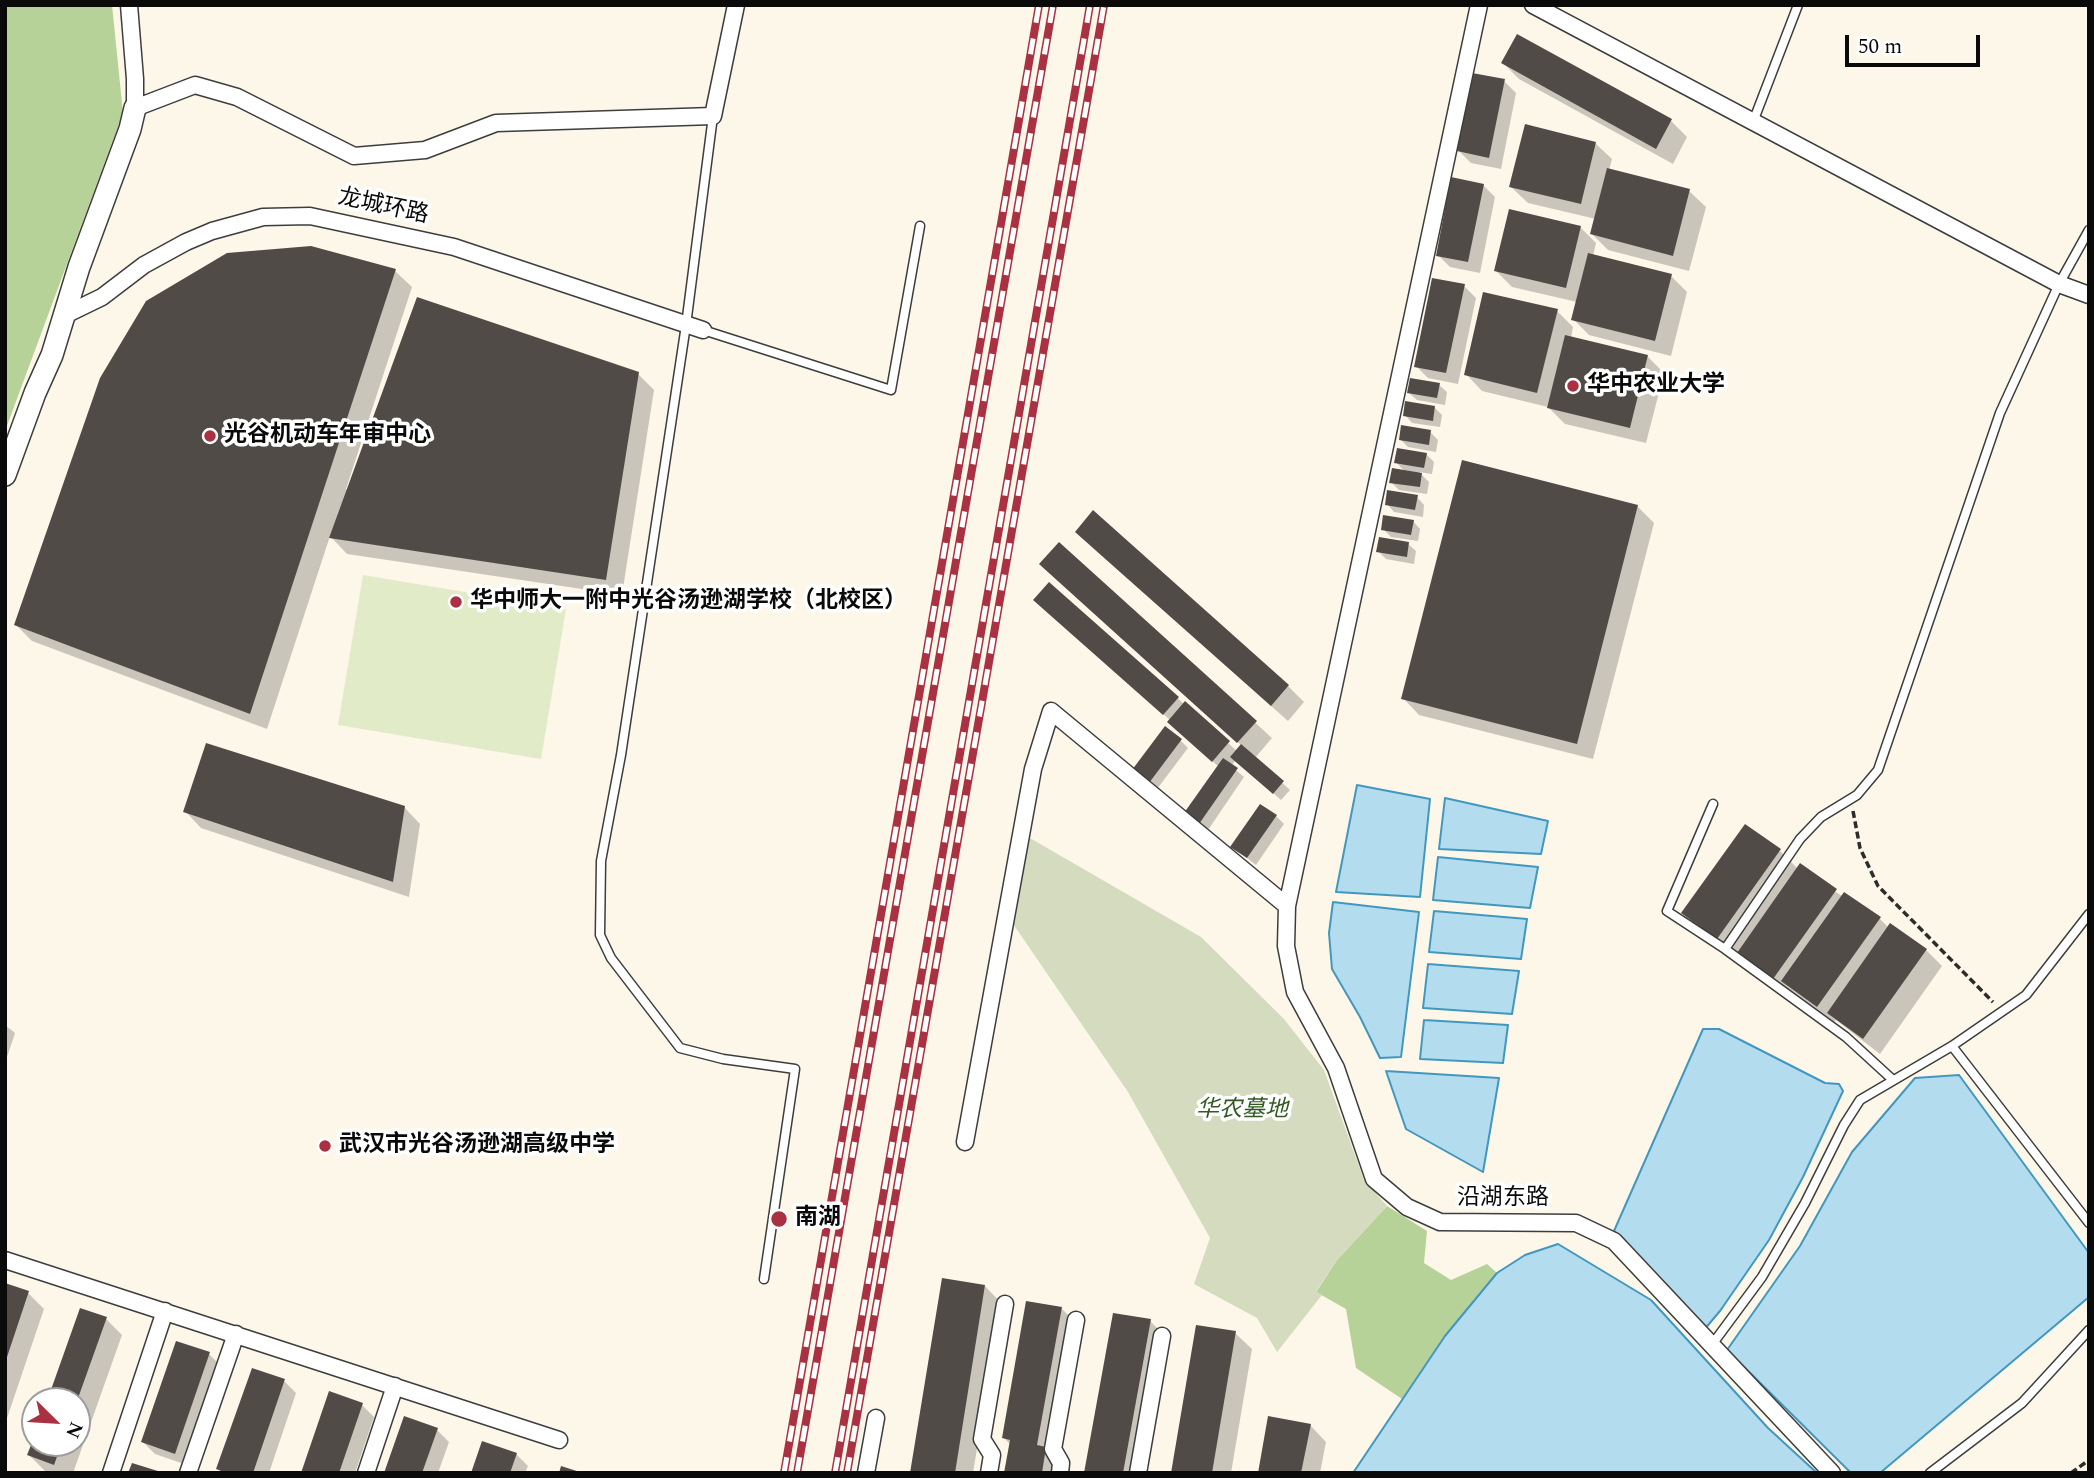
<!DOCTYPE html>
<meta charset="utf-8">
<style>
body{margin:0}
#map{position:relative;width:2094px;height:1478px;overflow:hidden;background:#fdf7e9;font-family:Spectral,serif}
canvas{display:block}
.frame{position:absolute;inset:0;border:7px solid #0a0a0a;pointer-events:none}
.north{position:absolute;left:21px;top:1387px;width:70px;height:70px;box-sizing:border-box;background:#fff;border:2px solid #9d9d9d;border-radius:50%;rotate:114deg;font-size:19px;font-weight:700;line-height:28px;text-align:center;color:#0a0a0a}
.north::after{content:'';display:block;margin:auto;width:24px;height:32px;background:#aa3141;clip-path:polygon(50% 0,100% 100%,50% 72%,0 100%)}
.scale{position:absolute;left:1845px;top:35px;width:135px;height:32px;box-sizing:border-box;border:4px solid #0a0a0a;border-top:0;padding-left:9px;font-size:21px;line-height:24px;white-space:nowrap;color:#0a0a0a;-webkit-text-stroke:5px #fff;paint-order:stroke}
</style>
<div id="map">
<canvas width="2094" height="1478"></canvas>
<div class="frame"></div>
<div class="north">N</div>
<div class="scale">50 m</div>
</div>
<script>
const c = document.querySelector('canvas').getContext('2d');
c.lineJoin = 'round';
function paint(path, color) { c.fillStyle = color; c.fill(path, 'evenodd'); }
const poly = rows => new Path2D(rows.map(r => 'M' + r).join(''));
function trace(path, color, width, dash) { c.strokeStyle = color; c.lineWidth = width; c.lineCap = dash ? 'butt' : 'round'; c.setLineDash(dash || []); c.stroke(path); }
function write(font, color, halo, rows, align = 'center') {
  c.font = font + ' Spectral,"Noto Sans SC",serif'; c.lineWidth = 7; c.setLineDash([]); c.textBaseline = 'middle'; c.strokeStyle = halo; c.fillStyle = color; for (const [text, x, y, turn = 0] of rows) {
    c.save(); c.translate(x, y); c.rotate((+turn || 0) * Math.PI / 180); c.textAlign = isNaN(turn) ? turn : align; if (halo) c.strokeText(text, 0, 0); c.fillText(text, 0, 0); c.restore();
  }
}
paint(poly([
 [5,5,112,5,123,113,5,431],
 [1387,1206,1427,1231,1424,1263,1451,1280,1487,1264,1497,1273,1445,1336,1402,1399,1356,1368,1346,1309,1316,1292,1337,1260]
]), '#b7d298');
paint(poly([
 [1016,830,1201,937,1284,1019,1324,1070,1364,1180,1387,1206,1337,1260,1316,1291,1322,1295,1277,1352,1257,1318,1194,1284,1210,1238,1128,1092,1007,915]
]), '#d4dbbe');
paint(poly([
 [363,575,566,609,541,759,338,725]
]), '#e2ebc8');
const water = poly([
 [1357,785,1430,799,1420,897,1336,892,1357,785],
 [1445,798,1548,821,1541,854,1439,849,1445,798],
 [1438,857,1538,867,1530,908,1433,900,1438,857],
 [1333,902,1419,912,1401,1057,1380,1058,1360,1017,1332,969,1329,933,1333,902],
 [1434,911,1527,919,1521,959,1429,952,1434,911],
 [1428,964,1519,971,1512,1014,1423,1008,1428,964],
 [1424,1020,1508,1025,1503,1063,1420,1059,1424,1020],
 [1703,1029,1719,1029,1825,1083,1839,1084,1843,1091,1803,1177,1769,1240,1720,1311,1703,1331,1614,1231,1703,1029],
 [1386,1071,1499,1078,1483,1172,1406,1129,1386,1071],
 [1959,1075,2089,1253,2089,1297,1880,1473,1851,1473,1727,1350,1800,1246,1852,1152,1915,1078,1959,1075],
 [1558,1244,1651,1300,1768,1428,1817,1473,1353,1473,1445,1336,1497,1273,1525,1255,1558,1244]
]);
paint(water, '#b3ddef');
trace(water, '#4297be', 2);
paint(poly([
 [1517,37,1671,121,1687,137,1673,164,1519,79,1503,63],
 [1504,81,1516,93,1501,169,1471,163,1459,151],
 [1595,143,1612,159,1609,170,1689,191,1706,207,1689,271,1608,250,1592,234,1596,219,1528,203,1511,187],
 [1483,185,1495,197,1480,273,1450,267,1438,255],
 [1580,227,1596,243,1593,256,1671,276,1687,292,1671,356,1589,335,1573,319,1577,302,1512,287,1496,271],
 [311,248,395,271,412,287,346,489,349,490,638,374,654,390,622,595,347,554,330,536,267,729,32,641,16,625],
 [1464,286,1476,298,1458,384,1428,378,1416,366],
 [1557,311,1573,327,1571,338,1647,356,1664,373,1646,443,1565,424,1548,407,1482,391,1466,374],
 [1439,385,1447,392,1445,405,1417,400,1409,393],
 [1434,407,1442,415,1440,427,1412,423,1405,415],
 [1430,432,1438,440,1436,452,1408,447,1401,440],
 [1426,454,1434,462,1432,474,1419,472,1429,482,1427,494,1399,490,1391,482,1405,472,1396,462],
 [1417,497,1424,505,1423,517,1394,512,1387,504],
 [1637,506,1654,523,1593,759,1419,715,1403,698],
 [1413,521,1420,529,1418,541,1391,537,1383,529],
 [1408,544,1416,551,1414,564,1386,559,1378,551],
 [1060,545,1272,738,1255,758,1290,790,1281,800,1236,760,1231,766,1244,777,1208,830,1194,821,1219,767,1181,733,1170,720,1048,612,1049,584,1237,751,1242,746,1058,580],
 [1093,548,1288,686,1304,702,1288,721],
 [1180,740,1188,748,1157,789,1142,777],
 [404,807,420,824,409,897,201,828,185,811],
 [1276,816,1284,824,1256,865,1233,847],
 [1780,851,1798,869,1880,919,1889,928,1926,950,1942,966,1880,1054,1836,1020,1834,1022,1792,991,1790,994,1755,969,1737,951,1734,954,1699,929,1683,913],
 [5,1025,15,1033,5,1063],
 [5,1285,28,1293,44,1309,5,1424],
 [985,1286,1001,1303,973,1473,912,1473],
 [1061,1308,1077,1324,1054,1457,1060,1473,1006,1473,1011,1445,1004,1438],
 [106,1319,122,1335,73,1473,45,1471,29,1455,35,1439,35,1443,77,1443,77,1401,49,1401],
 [1150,1321,1166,1337,1142,1473,1087,1473],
 [1235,1333,1252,1349,1231,1473,1173,1473],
 [209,1354,221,1366,187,1465,155,1454,143,1442],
 [253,1370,284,1381,296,1393,269,1473,222,1473,218,1469],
 [362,1405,374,1417,355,1473,303,1473],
 [1310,1425,1326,1442,1320,1473,1260,1473],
 [437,1430,449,1442,438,1473,386,1473],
 [516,1454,528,1466,525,1473,473,1473]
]), '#0003');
paint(poly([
 [1517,34,1672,119,1656,149,1501,63],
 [1472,73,1505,79,1489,158,1457,151],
 [1525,124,1596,142,1581,204,1509,187],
 [1607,168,1690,189,1673,256,1590,234],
 [1451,177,1484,184,1468,262,1436,256],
 [1509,209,1581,226,1566,288,1494,271],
 [311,246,396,269,250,714,14,625,100,378,146,301,227,253],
 [1588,253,1672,274,1655,341,1571,320],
 [1432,278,1465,284,1446,373,1414,367],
 [1483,292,1558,309,1537,393,1464,375],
 [417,297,639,372,606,580,329,538],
 [1565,335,1648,355,1630,428,1547,408],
 [1410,378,1440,383,1437,398,1407,393],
 [1405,401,1435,406,1433,421,1403,416],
 [1401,425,1431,430,1429,445,1399,440],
 [1397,448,1427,453,1424,468,1394,463],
 [1462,460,1638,505,1577,744,1401,699],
 [1392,468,1422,473,1420,487,1389,483],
 [1387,490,1418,495,1415,510,1385,505],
 [1093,510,1289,685,1271,706,1075,532],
 [1383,515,1414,520,1411,535,1381,530],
 [1379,537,1409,542,1407,557,1376,552],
 [1059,542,1257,721,1237,743,1039,564],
 [1049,582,1179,697,1163,715,1033,600],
 [1185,701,1230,741,1212,762,1167,722],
 [1165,726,1182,739,1149,783,1132,770],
 [206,743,405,806,393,882,183,812],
 [1241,744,1284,781,1273,794,1230,757],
 [1223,758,1238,768,1199,824,1184,813],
 [1260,804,1277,815,1247,858,1230,847],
 [1745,824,1781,849,1717,939,1681,913],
 [1800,863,1837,889,1773,979,1737,953],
 [1844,892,1881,917,1817,1007,1781,981],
 [1890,923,1927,949,1863,1039,1827,1013],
 [942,1278,985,1285,955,1473,910,1473],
 [5,1283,29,1291,6,1360,5,1360],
 [1026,1301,1062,1307,1037,1445,1046,1447,1042,1473,1004,1473,1010,1440,1002,1438],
 [80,1308,107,1317,77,1401,47,1401],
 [1113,1313,1151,1319,1123,1473,1084,1473],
 [1196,1325,1236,1331,1212,1473,1171,1473],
 [176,1341,210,1352,175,1454,141,1442],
 [252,1368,285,1379,253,1473,227,1473,216,1469],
 [329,1391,363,1403,339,1473,301,1473],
 [404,1416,438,1428,422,1473,384,1473],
 [1268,1416,1311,1424,1301,1473,1258,1473],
 [35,1435,35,1443,62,1443,54,1465,27,1455],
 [482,1441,517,1453,510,1473,471,1473],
 [132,1463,161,1472,161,1473,128,1473],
 [561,1466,580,1472,580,1473,559,1473]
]), '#514b48');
const service = poly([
 [713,116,686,325,621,755,601,861,600,935,611,958,680,1048,723,1059,795,1069,764,1279],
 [1753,122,1798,5],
 [703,330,891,390,920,226],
 [1713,804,1667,911,1725,949,1846,1037,1893,1080],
 [1725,949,1800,839,1821,817,1857,795,1878,770,2000,413,2059,284,2089,230],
 [1952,1046,2089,1223],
 [1711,1346,1762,1277,1805,1203,1844,1125,1860,1100,1952,1046,2026,995,2089,914],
 [1930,1473,2022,1403,2089,1330]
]);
const minor = poly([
 [129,5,135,79,135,108,195,85,237,97,354,156,425,150,496,123,713,116,736,5],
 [1479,5,1287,906,1286,946,1295,992,1336,1068,1374,1179,1407,1207,1440,1222,1576,1223,1614,1241,1832,1473],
 [1533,5,2059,284,2089,295],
 [65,315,102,297,144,265,186,242,212,231,263,217,310,216,454,247,703,330],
 [965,1142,1033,769,1051,711,1287,906],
 [5,1260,559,1440],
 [111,1473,165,1311],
 [188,1473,236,1334],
 [366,1473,395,1386],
 [866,1473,876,1418],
 [989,1473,992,1455,982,1439,1005,1304],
 [1060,1473,1061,1463,1053,1449,1076,1320],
 [1138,1473,1162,1336]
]);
const tertiary = poly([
 [5,475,35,393,52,355,79,267,130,129,135,108]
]);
trace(service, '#3d3d3d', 11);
trace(minor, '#3d3d3d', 19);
trace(tertiary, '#3d3d3d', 24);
trace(poly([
 [1853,811,1860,848,1878,886,1993,1002],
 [2071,1473,2089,1460]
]), '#2c2c2c', 3.5, [7, 3.5]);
trace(service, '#fff', 8);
trace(minor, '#fff', 16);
trace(tertiary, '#fff', 21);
const rail = poly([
 [784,1473,1039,5],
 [797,1473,1053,5],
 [835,1473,1090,5],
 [847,1473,1104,5]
]);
trace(rail, '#aa3141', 8);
trace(rail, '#fff', 5, [16]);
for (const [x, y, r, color] of [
 [1573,386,7,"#aa3141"],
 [210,436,7,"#aa3141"],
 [456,602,7,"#aa3141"],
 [325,1146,7,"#aa3141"],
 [779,1219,9,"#aa3141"]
]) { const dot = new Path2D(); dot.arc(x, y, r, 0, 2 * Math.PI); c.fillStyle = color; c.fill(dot); trace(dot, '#fff', 2.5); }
write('23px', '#0a0a0a', '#fff', [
 ["龙城环路",383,208,12],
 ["沿湖东路",1503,1199]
]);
write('bold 23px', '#0a0a0a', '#fff', [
 ["华中农业大学",1587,386],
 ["光谷机动车年审中心",224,436],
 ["华中师大一附中光谷汤逊湖学校（北校区）",470,602],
 ["武汉市光谷汤逊湖高级中学",339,1146],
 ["南湖",795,1219]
], 'left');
write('italic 23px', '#325a22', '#fff', [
 ["华农墓地",1242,1111]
]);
</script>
